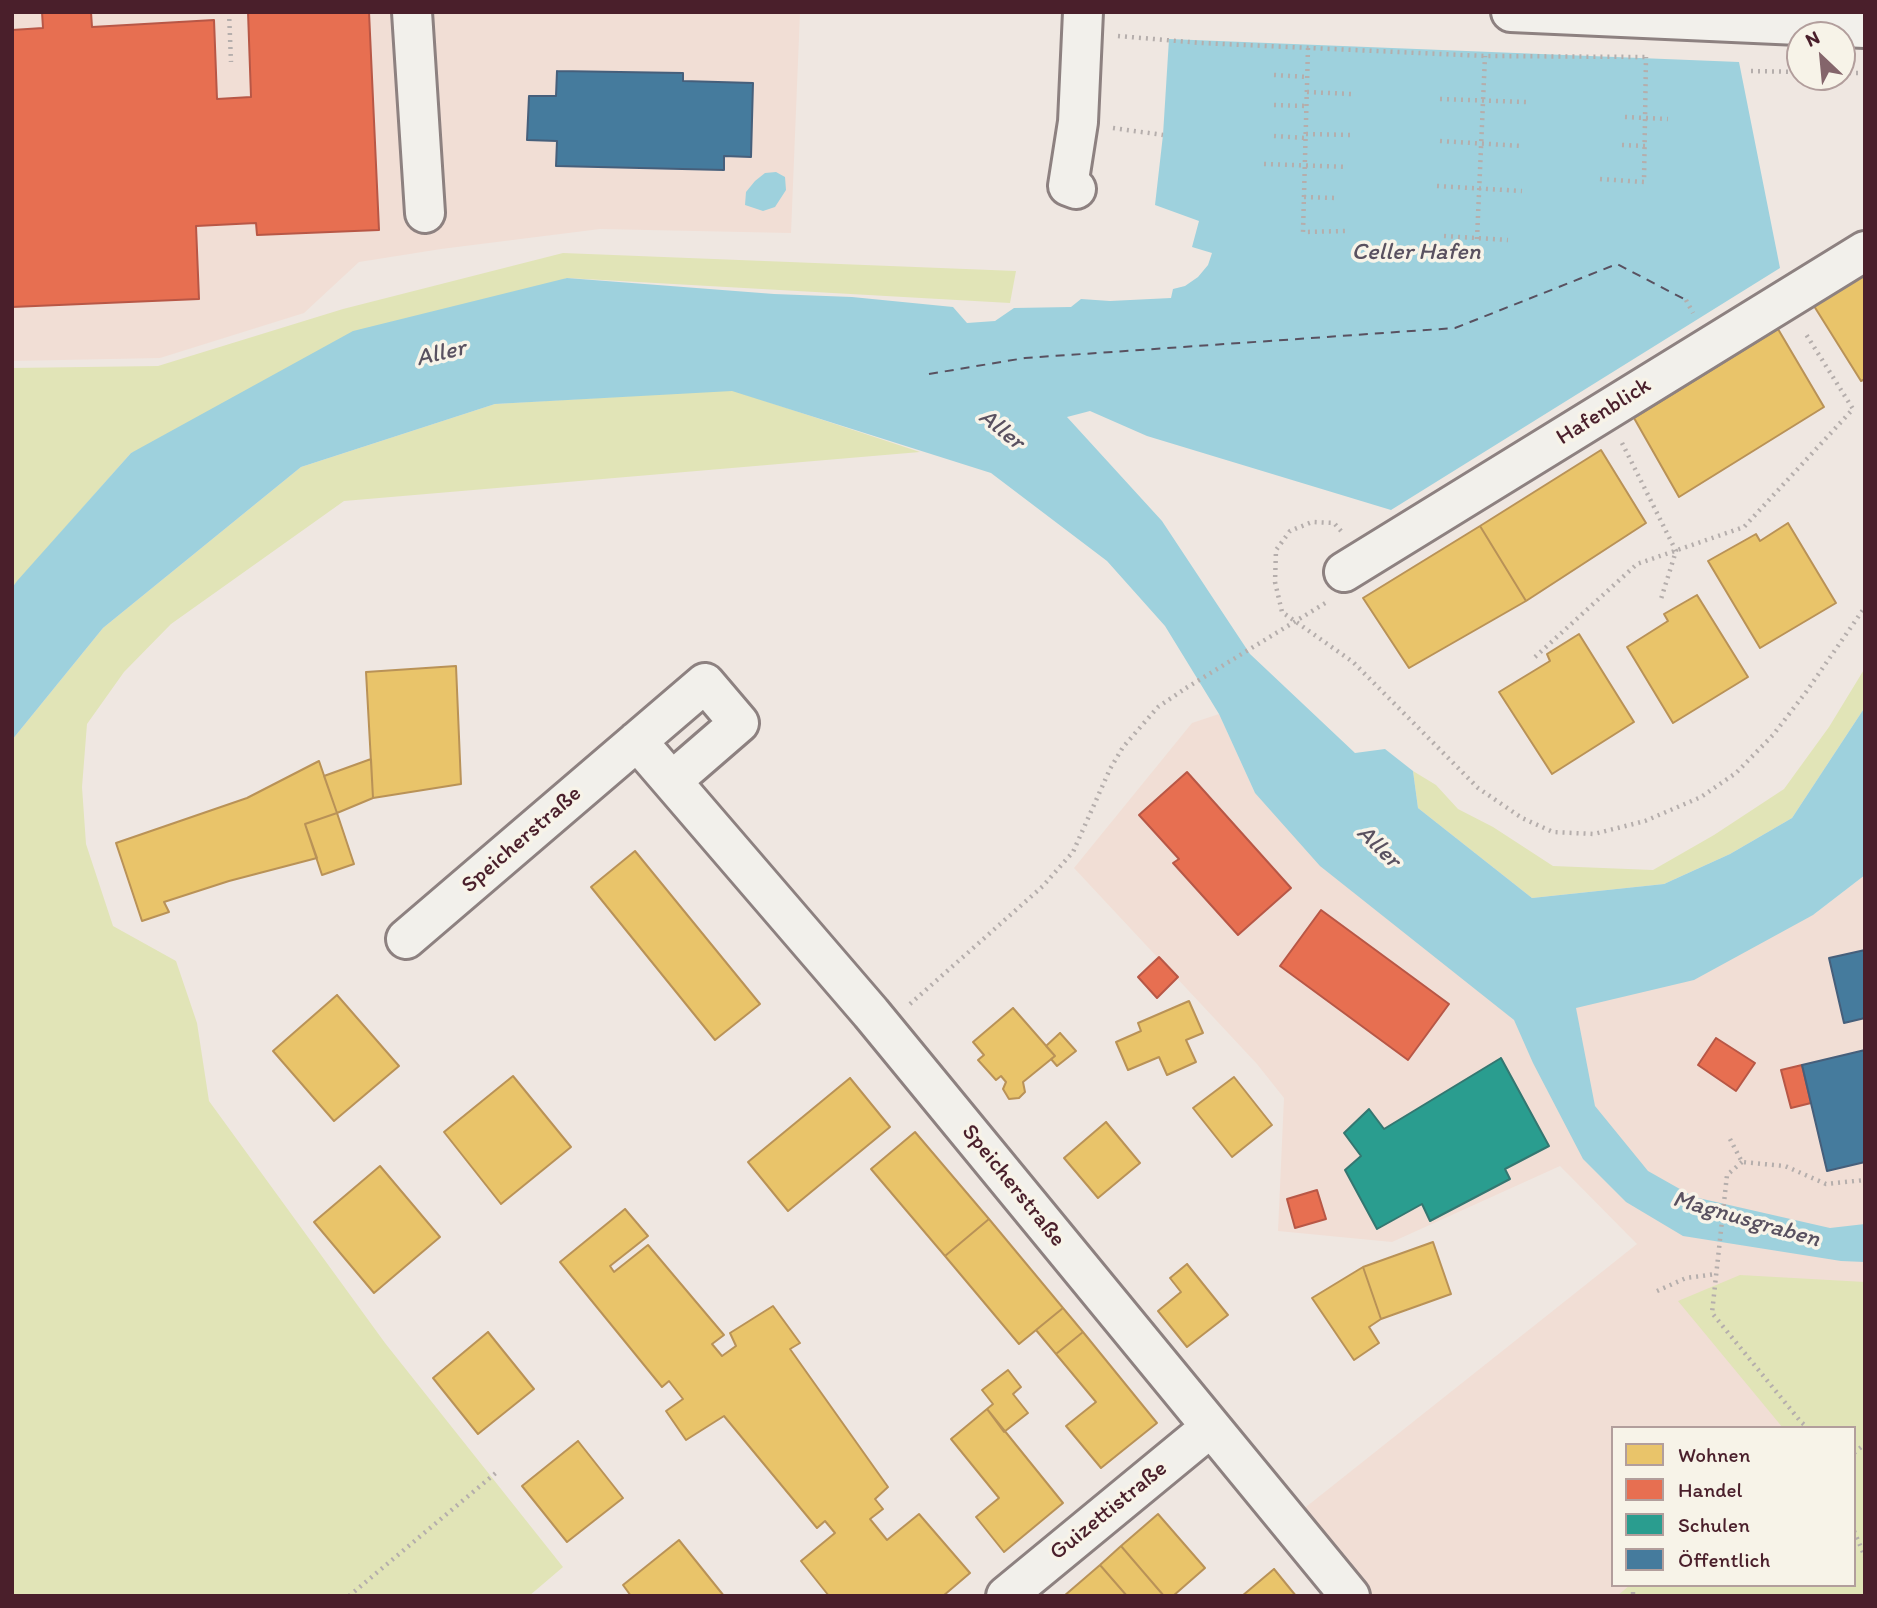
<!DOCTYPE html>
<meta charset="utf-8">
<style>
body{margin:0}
#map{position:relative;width:1877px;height:1608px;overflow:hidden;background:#efe7e1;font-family:Itim,sans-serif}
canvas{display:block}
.frame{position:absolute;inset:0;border:14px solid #4a1f2b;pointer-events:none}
.legend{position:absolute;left:1611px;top:1426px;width:245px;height:161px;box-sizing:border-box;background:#f7f3e8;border:2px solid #b29e9c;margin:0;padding:9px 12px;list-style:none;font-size:21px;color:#4a1f2b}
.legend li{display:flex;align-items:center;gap:14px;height:35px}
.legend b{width:35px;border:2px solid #b29e9c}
.north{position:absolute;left:1786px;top:21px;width:70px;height:70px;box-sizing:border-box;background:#f7f3e8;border:2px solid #b29e9c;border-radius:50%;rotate:334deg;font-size:19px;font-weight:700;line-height:28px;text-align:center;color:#4a1f2b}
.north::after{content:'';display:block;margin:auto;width:24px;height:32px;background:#84656b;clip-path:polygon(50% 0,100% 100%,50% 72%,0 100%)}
</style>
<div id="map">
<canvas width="1877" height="1608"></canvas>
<div class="frame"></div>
<ul class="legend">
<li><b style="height:19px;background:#e9c46a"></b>Wohnen</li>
<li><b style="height:19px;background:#e76f51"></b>Handel</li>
<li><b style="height:19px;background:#2a9d8f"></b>Schulen</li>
<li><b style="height:19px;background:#457b9d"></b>Öffentlich</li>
</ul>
<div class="north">N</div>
</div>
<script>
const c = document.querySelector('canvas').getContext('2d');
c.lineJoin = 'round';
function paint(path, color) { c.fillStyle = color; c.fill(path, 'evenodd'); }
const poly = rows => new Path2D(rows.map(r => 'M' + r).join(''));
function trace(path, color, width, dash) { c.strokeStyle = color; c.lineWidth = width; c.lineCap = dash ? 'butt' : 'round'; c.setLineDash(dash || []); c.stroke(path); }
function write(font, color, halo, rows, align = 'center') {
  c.font = font + ' Itim,sans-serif'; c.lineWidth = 7; c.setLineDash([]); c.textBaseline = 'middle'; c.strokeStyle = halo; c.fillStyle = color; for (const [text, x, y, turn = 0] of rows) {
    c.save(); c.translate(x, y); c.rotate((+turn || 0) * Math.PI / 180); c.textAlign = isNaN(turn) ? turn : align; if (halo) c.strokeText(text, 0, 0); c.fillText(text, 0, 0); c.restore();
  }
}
paint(poly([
 [12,12,800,12,791,233,600,229,441,249,359,262,304,313,160,358,12,361],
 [1219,714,1255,793,1514,1020,1813,915,1865,875,1865,1596,1348,1596,1287,1522,1637,1244,1560,1166,1392,1242,1278,1231,1284,1098,1257,1064,1074,868,1192,723],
 [1613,1428,1854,1428,1854,1585,1613,1585]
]), '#f1ded5');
paint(poly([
 [563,253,1016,271,1010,303,567,278,131,453,12,588,12,368,158,366,343,309],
 [732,390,920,452,344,501,171,624,124,672,87,724,82,787,86,844,113,926,176,961,197,1023,209,1101,385,1343,563,1567,529,1596,12,1596,12,740,103,628,301,467,495,404],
 [1865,668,1865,707,1792,818,1730,854,1664,884,1532,898,1418,808,1413,771,1436,785,1458,809,1493,827,1553,866,1653,870,1714,835,1784,789,1829,727],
 [1740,1275,1865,1282,1865,1596,1617,1596,1630,1585,1854,1585,1854,1428,1783,1428,1678,1301]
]), '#e1e4b7');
paint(poly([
 [1169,39,1739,62,1780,268,1391,510,1147,436,1090,411,1067,417,1162,521,1250,654,1355,753,1385,749,1413,771,1418,808,1532,898,1664,884,1730,854,1792,818,1865,707,1865,875,1813,915,1694,980,1576,1008,1595,1106,1648,1171,1694,1197,1830,1228,1865,1224,1865,1262,1841,1261,1683,1236,1626,1202,1583,1159,1533,1063,1514,1020,1320,866,1255,793,1219,714,1165,626,1107,561,991,473,732,391,495,404,301,467,103,628,12,740,12,588,17,581,131,453,353,331,567,278,774,294,852,297,953,307,967,323,995,321,1014,308,1071,307,1081,299,1110,301,1171,298,1173,289,1185,286,1198,277,1208,265,1212,253,1192,247,1199,221,1155,205,1163,135],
 [776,172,785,177,786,190,775,207,763,211,745,205,746,192,755,181,765,173]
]), '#9ed1dd');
const homes = poly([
 [1865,275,1865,379,1861,381,1814,306,1865,275],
 [1778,329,1824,407,1679,497,1634,418,1778,329],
 [1601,450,1646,523,1526,601,1480,526,1601,450],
 [1788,523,1836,603,1760,648,1708,561,1756,534,1760,541,1788,523],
 [1480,526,1526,601,1409,668,1363,598,1480,526],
 [1697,595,1748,677,1673,723,1627,647,1668,621,1664,614,1697,595],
 [1579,634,1634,722,1552,774,1499,692,1550,661,1547,654,1579,634],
 [456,666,461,784,373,798,366,672,456,666],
 [371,759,373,798,337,813,324,776,371,759],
 [319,761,337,813,305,824,317,858,229,881,164,902,169,912,142,921,116,843,247,798,319,761],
 [337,813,354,864,322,875,305,824,337,813],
 [635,851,760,1004,715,1040,591,887,635,851],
 [337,995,399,1066,334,1121,273,1051,337,995],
 [1189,1001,1203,1033,1186,1040,1196,1062,1167,1075,1159,1057,1128,1070,1116,1042,1141,1031,1138,1023,1189,1001],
 [1013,1008,1055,1056,1023,1082,1025,1092,1019,1098,1009,1099,1003,1089,1006,1082,1001,1076,996,1080,978,1060,984,1055,973,1042,1013,1008],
 [1060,1033,1076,1051,1057,1066,1051,1059,1055,1056,1046,1046,1060,1033],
 [513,1076,571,1147,501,1204,444,1132,513,1076],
 [1234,1077,1272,1125,1232,1157,1193,1108,1234,1077],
 [850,1078,890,1127,788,1211,748,1162,850,1078],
 [1106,1122,1140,1163,1098,1198,1064,1158,1106,1122],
 [915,1132,989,1219,945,1256,871,1169,915,1132],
 [380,1166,440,1237,374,1293,314,1222,380,1166],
 [625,1209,648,1236,610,1266,614,1272,648,1245,724,1335,712,1344,722,1356,736,1346,730,1333,773,1306,800,1343,790,1349,888,1487,875,1499,883,1509,870,1519,887,1540,919,1514,970,1573,943,1596,829,1596,801,1561,835,1533,825,1521,817,1528,724,1416,686,1440,666,1411,683,1399,669,1381,662,1387,560,1262,625,1209],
 [989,1219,1063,1308,1019,1344,945,1256,989,1219],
 [1433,1242,1451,1294,1381,1319,1363,1267,1433,1242],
 [1187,1264,1228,1315,1187,1347,1158,1311,1181,1292,1170,1278,1187,1264],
 [1363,1267,1381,1319,1369,1327,1379,1343,1354,1360,1312,1298,1363,1267],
 [1063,1308,1083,1332,1056,1354,1036,1330,1063,1308],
 [488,1332,534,1389,478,1434,433,1378,488,1332],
 [1083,1332,1157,1423,1101,1468,1066,1426,1096,1402,1056,1354,1083,1332],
 [1008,1370,1021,1387,1013,1394,1028,1413,1004,1432,987,1409,993,1404,982,1390,1008,1370],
 [987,1409,1063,1503,1004,1552,976,1517,999,1498,951,1439,987,1409],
 [578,1441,623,1498,567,1542,522,1486,578,1441],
 [1158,1514,1205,1568,1173,1596,1164,1596,1121,1546,1158,1514],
 [679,1540,724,1596,631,1596,623,1585,679,1540],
 [1121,1546,1164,1596,1127,1596,1100,1565,1121,1546],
 [1100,1565,1127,1596,1064,1596,1100,1565],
 [1274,1569,1296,1596,1242,1596,1274,1569]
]);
paint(homes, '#e9c46a');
trace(homes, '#b99257', 2);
const shops = poly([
 [42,12,91,12,92,27,214,20,217,99,251,97,248,12,369,12,379,230,257,235,256,223,196,226,199,299,12,307,12,30,43,28,42,12],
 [1187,772,1291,888,1238,935,1173,863,1179,859,1139,815,1187,772],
 [1321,910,1449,1004,1408,1060,1280,966,1321,910],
 [1159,957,1178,977,1157,998,1138,977,1159,957],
 [1716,1038,1755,1063,1736,1091,1698,1065,1716,1038],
 [1802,1065,1811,1103,1791,1108,1781,1070,1802,1065],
 [1317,1190,1326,1219,1295,1228,1287,1199,1317,1190]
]);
paint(shops, '#e76f51');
trace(shops, '#b85746', 2);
const schools = poly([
 [1501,1058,1549,1146,1505,1169,1510,1179,1430,1221,1422,1204,1377,1229,1345,1170,1361,1156,1344,1133,1369,1109,1384,1129,1501,1058]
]);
paint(schools, '#2a9d8f');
trace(schools, '#347771', 2);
const public = poly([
 [557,71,683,73,683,81,753,83,751,157,724,156,724,170,556,166,557,141,527,140,529,96,556,96,557,71],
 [1865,950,1865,1018,1844,1023,1829,958,1865,950],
 [1865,1050,1865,1162,1827,1171,1802,1065,1865,1050]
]);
paint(public, '#457b9d');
trace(public, '#465f7b', 2);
trace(poly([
 [929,374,1025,358,1455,328,1617,264,1686,300]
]), '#595160', 2, [9, 7]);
const minor = poly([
 [412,12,425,213],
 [1511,12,1865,28],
 [1076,189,1068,186,1078,122,1083,12],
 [1344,572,1865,251],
 [637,741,871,1013,1350,1596],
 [406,939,705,683,739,723,672,781],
 [1006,1596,1211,1427]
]);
trace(minor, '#8d8180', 44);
trace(poly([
 [229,12,231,62],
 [1118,36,1201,43,1485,56,1647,57],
 [1308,48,1303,232,1346,231],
 [1751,71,1800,72],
 [1842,73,1865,73],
 [1274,75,1308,77],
 [1307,92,1351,94],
 [1440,99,1526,102],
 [1274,105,1307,106],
 [1625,117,1668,119],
 [1113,128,1163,135],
 [1306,134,1351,135],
 [1274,136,1306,138],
 [1440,141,1522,146],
 [1622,145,1645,146],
 [1264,164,1347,167],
 [1600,179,1644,182,1646,57],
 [1437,186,1522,191],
 [1304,197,1337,198],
 [1444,236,1508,240],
 [1477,239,1485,56],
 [1686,300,1693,313],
 [1622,443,1676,551,1661,599],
 [1341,531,1334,523,1312,522,1290,531,1276,550,1275,582,1282,612,1353,662,1478,788,1522,818,1553,832,1594,834,1645,821,1701,797,1736,773,1773,735,1806,692,1865,607],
 [1535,657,1637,564,1744,527,1853,409,1804,331],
 [910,1004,1043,886,1073,852,1110,769,1123,747,1158,707,1186,688],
 [1730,1139,1742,1162,1785,1166,1826,1184,1865,1180],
 [1742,1162,1727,1175,1712,1313,1801,1422,1808,1428],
 [1657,1291,1686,1278,1716,1274],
 [1854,1453,1865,1444],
 [1854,1531,1865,1557],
 [1633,1585,1633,1596],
 [349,1596,497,1472]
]), '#b5aeac', 4.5, [2, 5]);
trace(minor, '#f2f0eb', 38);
trace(poly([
 [1186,688,1327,602]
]), '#b5aeac', 4.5, [2, 5]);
write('23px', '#4a1f2b', '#f7f3e8', [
 ["Hafenblick",1604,412,-32],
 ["Speicherstraße",522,840,-41],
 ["Speicherstraße",1013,1186,51],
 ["Guizettistraße",1109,1511,-39]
]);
write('italic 24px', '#595160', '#f7f3e8', [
 ["Celler Hafen",1416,253],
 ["Aller",441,354,-13],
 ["Aller",1001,430,39],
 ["Aller",1378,847,44],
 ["Magnusgraben",1746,1220,16]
]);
</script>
